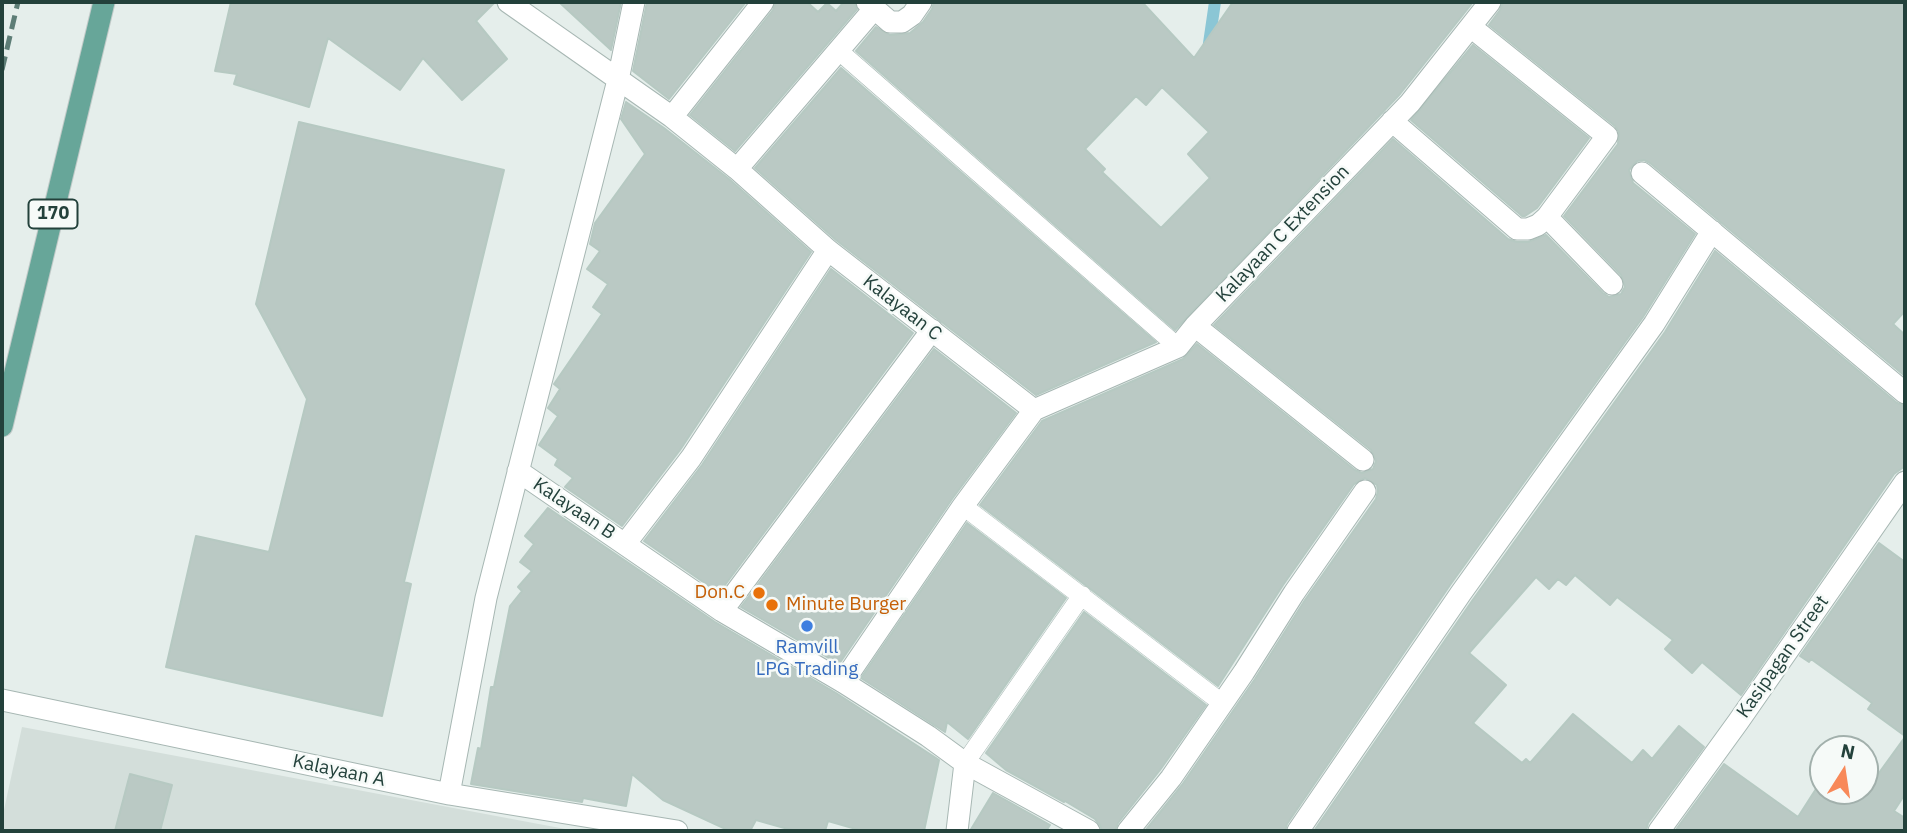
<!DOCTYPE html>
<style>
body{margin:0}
#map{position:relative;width:1907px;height:833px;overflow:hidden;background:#e5eeeb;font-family:"IBM Plex Sans",sans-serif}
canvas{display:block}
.frame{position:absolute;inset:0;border:4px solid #23413b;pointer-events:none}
.north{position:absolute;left:1809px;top:735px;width:70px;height:70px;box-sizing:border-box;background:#f6faf8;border:2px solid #a2b0ac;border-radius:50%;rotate:12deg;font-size:19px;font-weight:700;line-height:28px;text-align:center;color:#23413b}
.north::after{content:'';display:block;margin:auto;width:24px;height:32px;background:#f88959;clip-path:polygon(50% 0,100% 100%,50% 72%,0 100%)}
</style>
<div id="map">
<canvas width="1907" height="833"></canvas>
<div class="frame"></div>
<div class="north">N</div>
</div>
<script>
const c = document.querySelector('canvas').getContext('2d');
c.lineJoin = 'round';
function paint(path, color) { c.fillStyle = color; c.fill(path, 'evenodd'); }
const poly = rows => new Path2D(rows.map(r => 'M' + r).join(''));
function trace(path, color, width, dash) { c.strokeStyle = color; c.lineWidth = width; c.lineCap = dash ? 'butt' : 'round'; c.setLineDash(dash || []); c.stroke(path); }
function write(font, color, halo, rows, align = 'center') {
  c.font = font + ' "IBM Plex Sans",sans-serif'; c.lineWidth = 5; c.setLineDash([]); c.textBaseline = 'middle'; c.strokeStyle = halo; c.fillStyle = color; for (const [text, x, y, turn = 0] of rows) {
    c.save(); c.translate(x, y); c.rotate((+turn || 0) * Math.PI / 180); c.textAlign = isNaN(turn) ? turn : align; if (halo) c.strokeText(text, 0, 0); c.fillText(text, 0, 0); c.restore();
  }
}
paint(poly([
 [22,727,576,831,2,831,2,819]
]), '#d3deda');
trace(poly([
 [1208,50,1215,2]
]), '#8bc6d5', 12);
const building = poly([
 [231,2,495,2,476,21,507,59,462,100,423,58,400,90,328,38,309,107,234,84,237,74,215,71,231,2],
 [559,2,621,2,611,50,559,2],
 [647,2,746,2,669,99,633,71,647,2],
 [776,2,807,2,818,12,827,3,836,11,844,2,854,2,857,9,735,151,690,115,773,10,776,2],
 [934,2,1142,2,1194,58,1233,2,1473,2,1400,94,1175,330,856,51,876,27,890,35,910,33,923,22,932,9,934,2],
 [1162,87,1209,132,1188,154,1210,178,1161,228,1102,172,1105,169,1085,149,1136,96,1146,105,1162,87],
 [1503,2,1905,2,1905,311,1893,324,1905,335,1905,376,1650,163,1644,160,1637,161,1629,170,1633,183,1695,234,1643,317,1450,585,1287,824,1285,831,1145,831,1182,785,1255,679,1305,600,1376,499,1378,491,1377,485,1365,478,1354,484,1283,585,1218,686,980,505,1042,421,1183,359,1197,344,1355,470,1362,473,1373,469,1376,461,1371,450,1214,325,1393,139,1508,239,1517,242,1528,242,1546,235,1603,293,1609,297,1621,294,1625,287,1621,275,1564,216,1618,144,1619,132,1615,126,1489,25,1500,10,1503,2],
 [1473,45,1589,138,1537,208,1525,216,1522,216,1411,120,1473,45],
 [841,68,1156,342,1036,395,836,240,755,168,841,68],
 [626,102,664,128,729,179,811,252,680,450,622,526,565,487,573,478,555,465,558,459,539,445,558,416,548,408,560,389,554,384,602,314,593,307,608,284,587,269,600,251,590,244,595,223,645,154,621,119,626,102],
 [299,122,504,170,404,582,411,584,382,716,166,667,196,536,269,552,307,399,256,304,299,122],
 [1715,251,1897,403,1905,406,1905,466,1894,474,1741,695,1702,662,1692,673,1665,649,1673,640,1617,597,1610,605,1575,575,1566,585,1558,579,1549,589,1536,577,1469,653,1506,685,1473,723,1522,763,1526,759,1530,763,1573,714,1632,763,1643,750,1652,759,1679,726,1704,747,1648,823,1646,831,1314,831,1472,601,1665,332,1715,251],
 [831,269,913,333,719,593,644,541,702,465,831,269],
 [934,349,1016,413,952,499,839,664,741,607,934,349],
 [548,508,715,622,836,693,939,760,924,831,863,831,828,821,825,831,795,831,756,820,750,831,730,831,663,800,632,774,626,806,583,798,582,802,471,784,478,748,481,749,491,687,494,687,510,606,522,591,518,587,532,571,520,562,534,544,525,536,548,508],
 [967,523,1066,598,968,739,947,722,945,732,861,678,967,523],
 [1879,543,1905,562,1905,736,1868,709,1872,703,1811,659,1809,662,1800,656,1879,543],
 [1084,612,1206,705,1160,770,1118,823,1115,831,1102,831,1100,825,1095,819,1065,801,1064,802,1006,770,986,753,1084,612],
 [1905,737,1905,794,1894,811,1905,818,1905,831,1675,831,1724,764,1798,817,1823,778,1823,791,1865,791,1865,785,1868,788,1905,737],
 [130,774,172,785,160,831,115,831,130,774],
 [993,793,1050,825,1046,831,970,831,993,793]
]);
paint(building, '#bac9c4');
trace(building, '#b6c9c2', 2);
const lane = poly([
 [839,51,1178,347],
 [963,506,1222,703],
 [965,763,1082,595]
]);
const street = poly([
 [508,2,672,117,737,169,828,250,1034,410],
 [867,2,890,22,902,22,912,15,921,2],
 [672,117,763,2],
 [1392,121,1517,229,1528,229,1538,225,1547,217,1607,136,1471,27],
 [737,169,874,9],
 [1642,173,1905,393],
 [1547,217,1612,284],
 [1195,326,1363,460],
 [1034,410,1178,347,1195,326,1410,103,1490,2],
 [518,471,722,611,843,682,928,736,965,763,1089,831],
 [625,544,691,458,828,250],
 [722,611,932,330],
 [843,682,963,506,1034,410],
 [2,700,449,794,677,831],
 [449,794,486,598,618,80,634,2],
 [957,831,965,763],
 [1128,831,1171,778,1244,672,1294,593,1365,491],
 [1298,831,1461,593,1654,324,1712,231],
 [1659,831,1738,722,1905,482]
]);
const primary = poly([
 [2,426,104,2]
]);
trace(lane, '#a7b7b3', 19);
trace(street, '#a7b7b3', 23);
trace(primary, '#c1cac8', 23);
trace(lane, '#fff', 18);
trace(street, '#fff', 21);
trace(primary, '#67a699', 21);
trace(poly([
 [2,70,18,2]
]), '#5d7d76', 5, [14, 7]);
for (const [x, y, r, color] of [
 [759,593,7,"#e8710a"],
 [772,605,7,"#e8710a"],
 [807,626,7,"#3f7fe0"]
]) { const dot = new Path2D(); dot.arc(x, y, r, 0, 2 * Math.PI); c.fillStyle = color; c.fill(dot); trace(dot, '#f6faf8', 2.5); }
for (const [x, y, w] of [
 [53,214,49]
]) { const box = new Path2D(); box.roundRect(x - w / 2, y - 14.5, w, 29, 5); c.fillStyle = '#f6faf8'; c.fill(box); trace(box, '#23413b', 2); }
write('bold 18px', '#23413b', null, [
 ["170",53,214]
]);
write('19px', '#23413b', '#f6faf8', [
 ["Kalayaan C Extension",1283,234,-46],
 ["Kalayaan C",902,308,38],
 ["Kalayaan B",574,509,34],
 ["Kasipagan Street",1783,657,-55],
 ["Kalayaan A",339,771,12]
]);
write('19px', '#c56008', '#f6faf8', [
 ["Don.C",745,593],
 ["Minute Burger",786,605,"left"]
], 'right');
write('19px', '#366cbe', '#f6faf8', [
 ["Ramvill",807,648],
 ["LPG Trading",807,670]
]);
</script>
